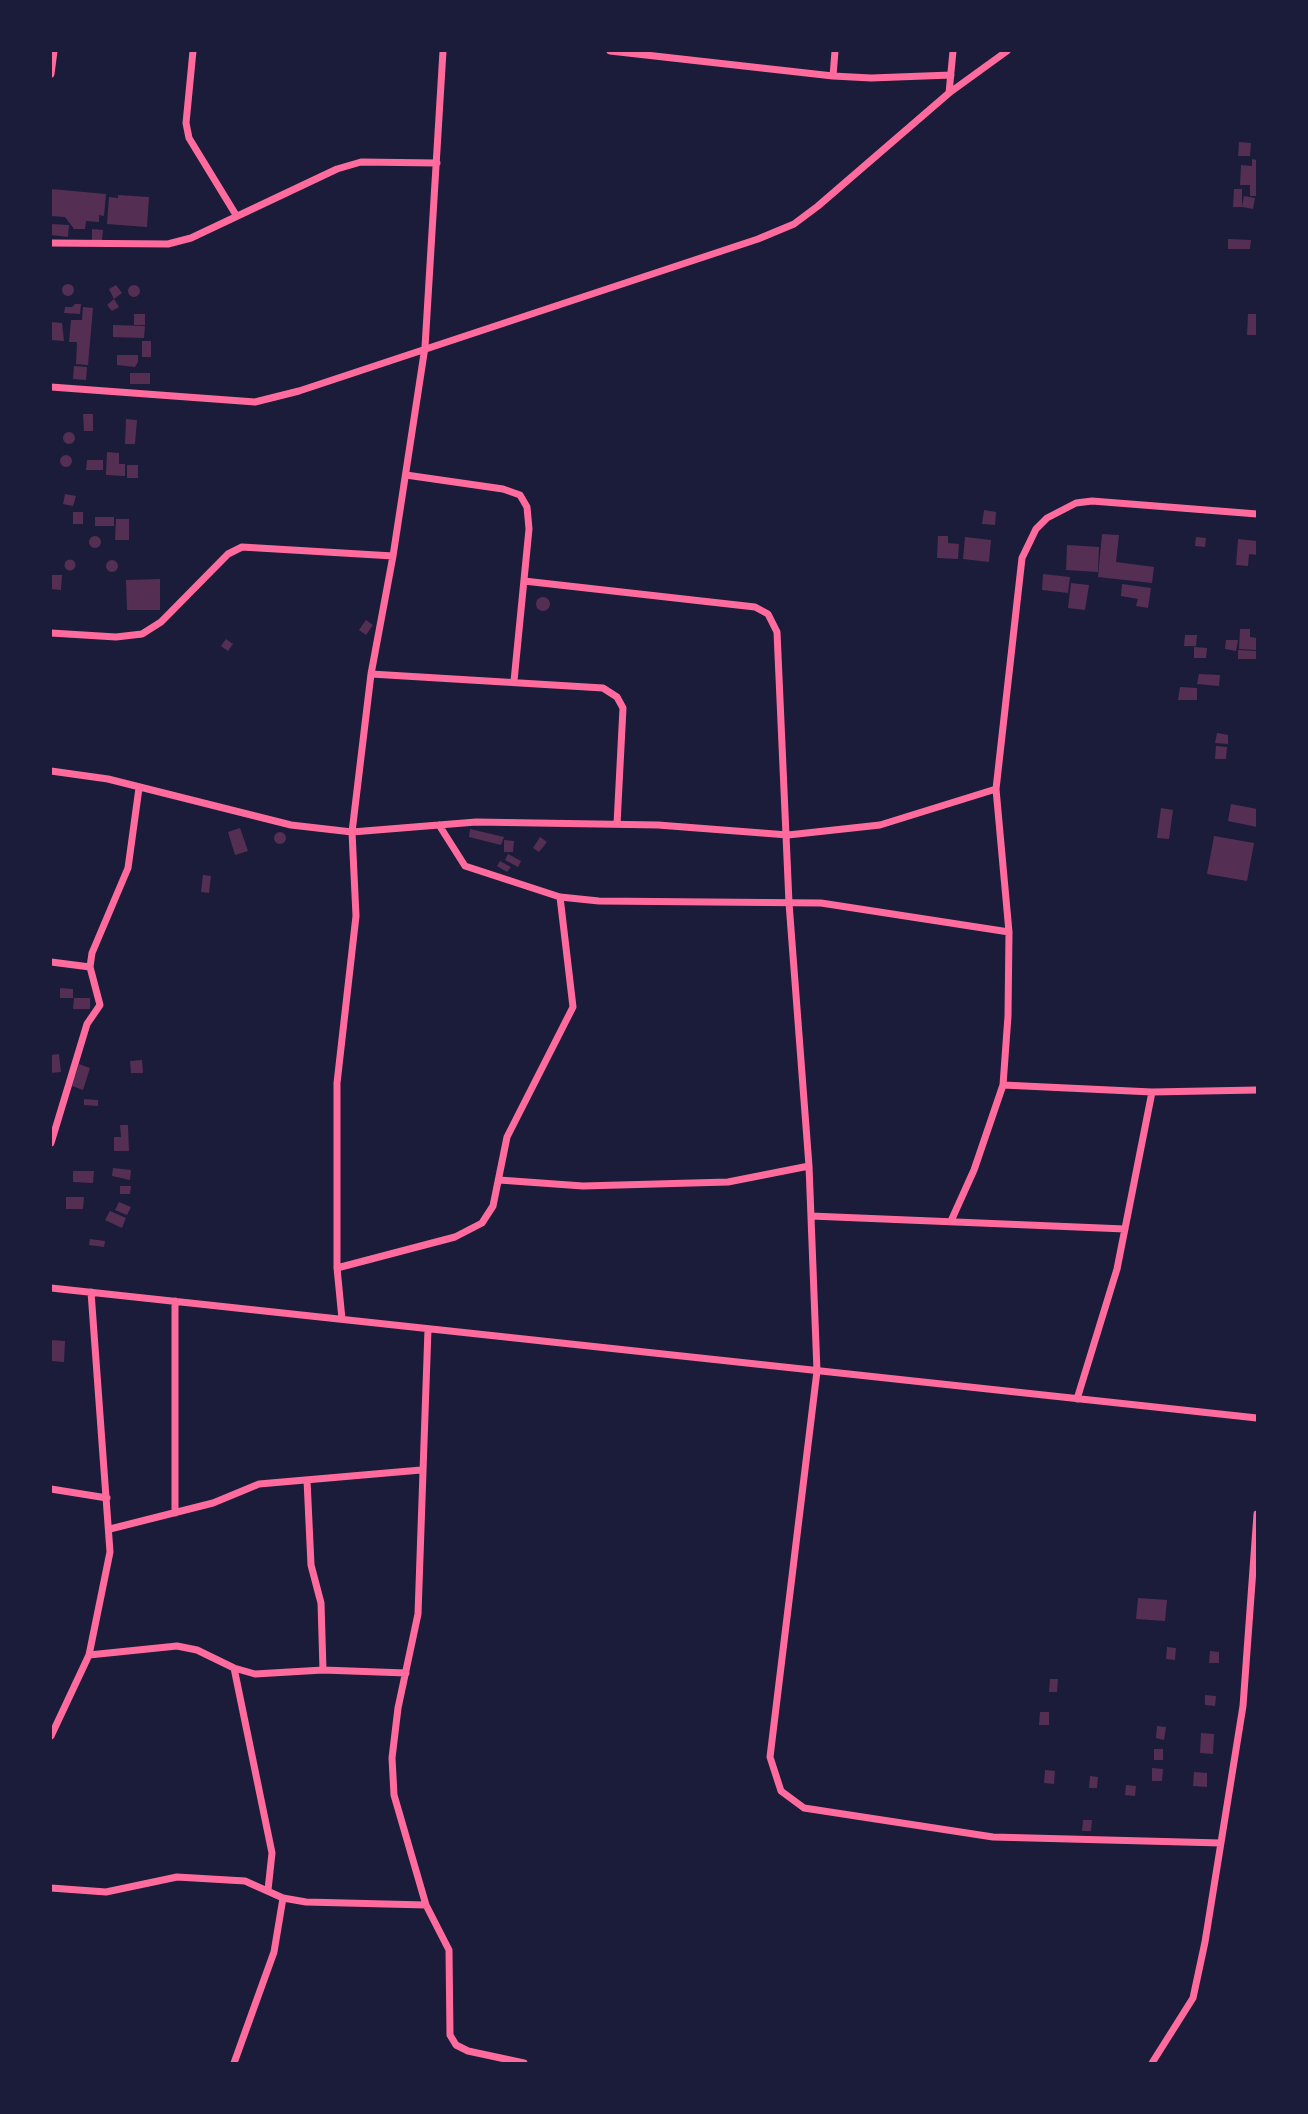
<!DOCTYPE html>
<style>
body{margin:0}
#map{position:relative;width:1308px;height:2114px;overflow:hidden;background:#1b1b3a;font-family:"Work Sans",sans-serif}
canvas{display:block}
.frame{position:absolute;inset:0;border:52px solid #1b1b3a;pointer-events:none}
</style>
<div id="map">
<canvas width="1308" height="2114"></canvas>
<div class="frame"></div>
</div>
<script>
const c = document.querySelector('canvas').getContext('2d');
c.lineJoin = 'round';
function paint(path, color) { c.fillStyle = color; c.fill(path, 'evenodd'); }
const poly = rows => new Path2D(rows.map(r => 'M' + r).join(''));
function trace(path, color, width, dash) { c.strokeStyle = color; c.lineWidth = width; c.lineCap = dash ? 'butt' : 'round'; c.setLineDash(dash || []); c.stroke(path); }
paint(poly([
 [1239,142,1251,143,1250,156,1238,156],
 [1252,159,1257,160,1257,196,1250,196,1250,185,1240,185,1241,165,1252,166],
 [51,189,106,194,104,216,99,215,99,222,86,221,85,229,74,229,65,217,51,216],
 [1234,189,1242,189,1242,207,1233,207],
 [118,195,149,197,147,227,107,224,109,197,118,198],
 [1244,196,1255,198,1253,209,1242,207],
 [51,224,69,225,68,237,51,235],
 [92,229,103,230,102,240,92,240],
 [1228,239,1251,240,1250,249,1228,249],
 '62 290a6 6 0 1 1 12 0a6 6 0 1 1-12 0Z',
 '128 291a6 6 0 1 1 12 0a6 6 0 1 1-12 0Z',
 [116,285,122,293,114,299,119,307,112,311,107,305,114,299,109,289],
 [75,304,81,304,80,314,64,313,65,307,72,307],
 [83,307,93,308,88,365,76,364,77,342,69,342,71,320,82,320],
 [134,314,145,314,145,325,134,325],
 [1248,314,1257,314,1257,335,1247,335],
 [51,322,62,323,64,341,51,340],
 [113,325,145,326,144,338,113,337],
 [142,341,151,341,151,357,142,357],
 [117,355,138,355,138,362,135,367,117,365],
 [74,366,87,367,86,380,73,379],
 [130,373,150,373,150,384,130,384],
 [83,414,93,414,93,431,84,431],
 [126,419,137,420,135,444,125,444],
 '63 438a6 6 0 1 1 12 0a6 6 0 1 1-12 0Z',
 [107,452,119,453,119,464,125,464,125,476,106,475],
 '60 461a6 6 0 1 1 12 0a6 6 0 1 1-12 0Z',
 [87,460,103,460,103,470,86,470],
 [127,465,138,465,138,478,127,478],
 [65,494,76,496,73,506,63,504],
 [984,510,996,512,995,525,982,524],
 [73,512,83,512,83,524,73,524],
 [95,517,114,517,114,526,95,526],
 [116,519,129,519,129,540,115,540],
 [1102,534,1119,535,1116,562,1154,567,1152,583,1098,577],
 '89 542a6 6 0 1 1 12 0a6 6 0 1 1-12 0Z',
 [938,536,948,536,948,543,959,544,958,559,937,558],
 [965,537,991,540,989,562,963,559],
 [1196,537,1206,538,1205,547,1195,546],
 [1238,539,1257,541,1257,555,1249,554,1248,566,1236,565],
 [1067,545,1099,547,1098,572,1066,570],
 '106 566a6 6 0 1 1 12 0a6 6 0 1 1-12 0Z',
 '64.5 565a5.5 5.5 0 1 1 11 0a5.5 5.5 0 1 1-11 0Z',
 [1043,574,1070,577,1068,593,1042,590],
 [51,575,62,575,61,590,51,589],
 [160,579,160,610,127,610,126,580],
 [1071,583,1089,585,1085,610,1068,608],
 [1122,584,1151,588,1148,608,1136,606,1138,599,1121,596],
 '536 604a7 7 0 1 1 14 0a7 7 0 1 1-14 0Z',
 [366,620,373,625,366,635,359,630],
 [1240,629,1250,629,1250,637,1257,638,1257,650,1239,649],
 [1185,635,1197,635,1196,646,1184,646],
 [226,639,233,644,228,651,221,646],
 [1226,640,1238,640,1236,651,1225,649],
 [1194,647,1207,648,1206,658,1194,658],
 [1238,650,1257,651,1257,659,1238,659],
 [1199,674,1220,675,1219,686,1197,684],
 [1180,687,1197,688,1197,700,1178,700],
 [1217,733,1228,735,1228,744,1215,743],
 [1216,746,1227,747,1226,759,1215,759],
 [1231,804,1257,809,1257,827,1228,821],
 [1161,808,1173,810,1169,839,1157,838],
 [240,828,248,851,235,855,228,832],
 [470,829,504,837,501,845,469,837],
 '274 838a6 6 0 1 1 12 0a6 6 0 1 1-12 0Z',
 [1214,836,1254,843,1247,881,1207,874],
 [540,837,547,842,539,852,533,848],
 [504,840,514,841,513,852,504,852],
 [508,854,521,861,518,867,505,860],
 [500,861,511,867,507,872,497,866],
 [203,875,211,876,209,893,201,892],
 [60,988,73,989,73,998,60,998],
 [74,998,90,998,90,1009,73,1009],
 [59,1054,61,1072,51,1073,51,1055],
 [142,1060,143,1073,131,1073,130,1061],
 [79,1064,90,1068,83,1090,72,1086],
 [84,1099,98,1100,98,1106,84,1105],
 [120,1125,128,1125,129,1151,114,1151,114,1137,121,1137],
 [113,1168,131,1170,130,1180,112,1176],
 [73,1171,94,1171,93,1183,73,1182],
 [120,1186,131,1186,130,1194,120,1194],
 [66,1197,84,1197,83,1209,66,1209],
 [119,1202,131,1207,127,1215,115,1210],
 [110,1211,126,1218,122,1228,105,1220],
 [90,1239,105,1241,104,1247,89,1245],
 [51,1340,65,1341,64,1362,51,1361],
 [1138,1598,1167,1600,1165,1621,1136,1619],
 [1167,1647,1176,1648,1175,1660,1166,1659],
 [1210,1651,1219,1652,1219,1663,1209,1663],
 [1050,1679,1058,1679,1057,1692,1049,1692],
 [1205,1695,1216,1696,1215,1706,1205,1705],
 [1040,1712,1049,1712,1049,1725,1039,1725],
 [1157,1726,1166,1727,1164,1740,1156,1738],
 [1201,1733,1214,1734,1213,1754,1200,1753],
 [1154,1749,1163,1749,1163,1760,1154,1760],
 [1152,1768,1163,1769,1162,1781,1152,1781],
 [1045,1770,1055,1771,1054,1784,1044,1783],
 [1194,1772,1207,1773,1207,1787,1193,1786],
 [1090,1776,1098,1777,1097,1788,1089,1788],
 [1126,1785,1136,1786,1135,1796,1125,1795],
 [1083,1820,1092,1820,1091,1831,1082,1831]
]), '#542f53');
trace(poly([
 [193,51,186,123,189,138,236,215],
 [610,51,833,76,871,78,951,75],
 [51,74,54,51],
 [833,76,835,51],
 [949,93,953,51],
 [51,243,168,244,191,238,337,169,361,162,437,163],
 [51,387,255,402,299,391,758,239,794,224,818,206,949,93,1007,51],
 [406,475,503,489,520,495,527,507,529,529,514,681],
 [524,581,755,607,768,614,777,632,789,903,809,1166,817,1371,770,1757,781,1791,804,1808,993,1837,1221,1843],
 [51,633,116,637,142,634,161,622,228,554,242,547,393,556],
 [371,674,603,688,617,697,623,708,617,824],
 [51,771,108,779,291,825,352,832,476,822,658,825,788,835,880,825,996,789,1022,558,1036,529,1047,518,1076,503,1092,501,1257,514],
 [439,825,465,866,560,897,599,901,821,903,1009,932],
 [51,962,90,967],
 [1003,1085,1152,1092,1257,1090],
 [51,1143,87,1024,100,1005,90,967,92,953,128,868,139,788],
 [499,1180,583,1186,728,1182,809,1166],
 [811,1216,1125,1229],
 [951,1221,974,1170,1003,1085,1008,1016,1009,932,996,789],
 [337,1268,455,1237,482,1223,493,1206,507,1137,573,1007,560,897],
 [51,1288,1257,1418],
 [175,1301,175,1513],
 [342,1319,337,1268,337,1083,356,916,352,832,371,674,393,556,425,347,443,51],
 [428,1329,418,1614,398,1708,392,1758,394,1795,426,1905,449,1950,450,2035,456,2045,468,2051,524,2063],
 [1077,1399,1117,1269,1152,1092],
 [307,1480,311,1565,321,1603,323,1670],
 [51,1489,107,1498],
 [110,1529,213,1503,259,1484,421,1470],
 [89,1655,177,1646,197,1650,234,1668,255,1674,323,1670,406,1673],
 [234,1668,272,1853,268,1890],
 [51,1736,89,1655,110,1552,91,1292],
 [51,1888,106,1892,177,1877,245,1881,283,1898,306,1902,426,1905],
 [234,2063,274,1952,283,1898],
 [1152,2063,1193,1998,1205,1942,1243,1706,1257,1514]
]), '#ff6b9d', 7);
</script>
